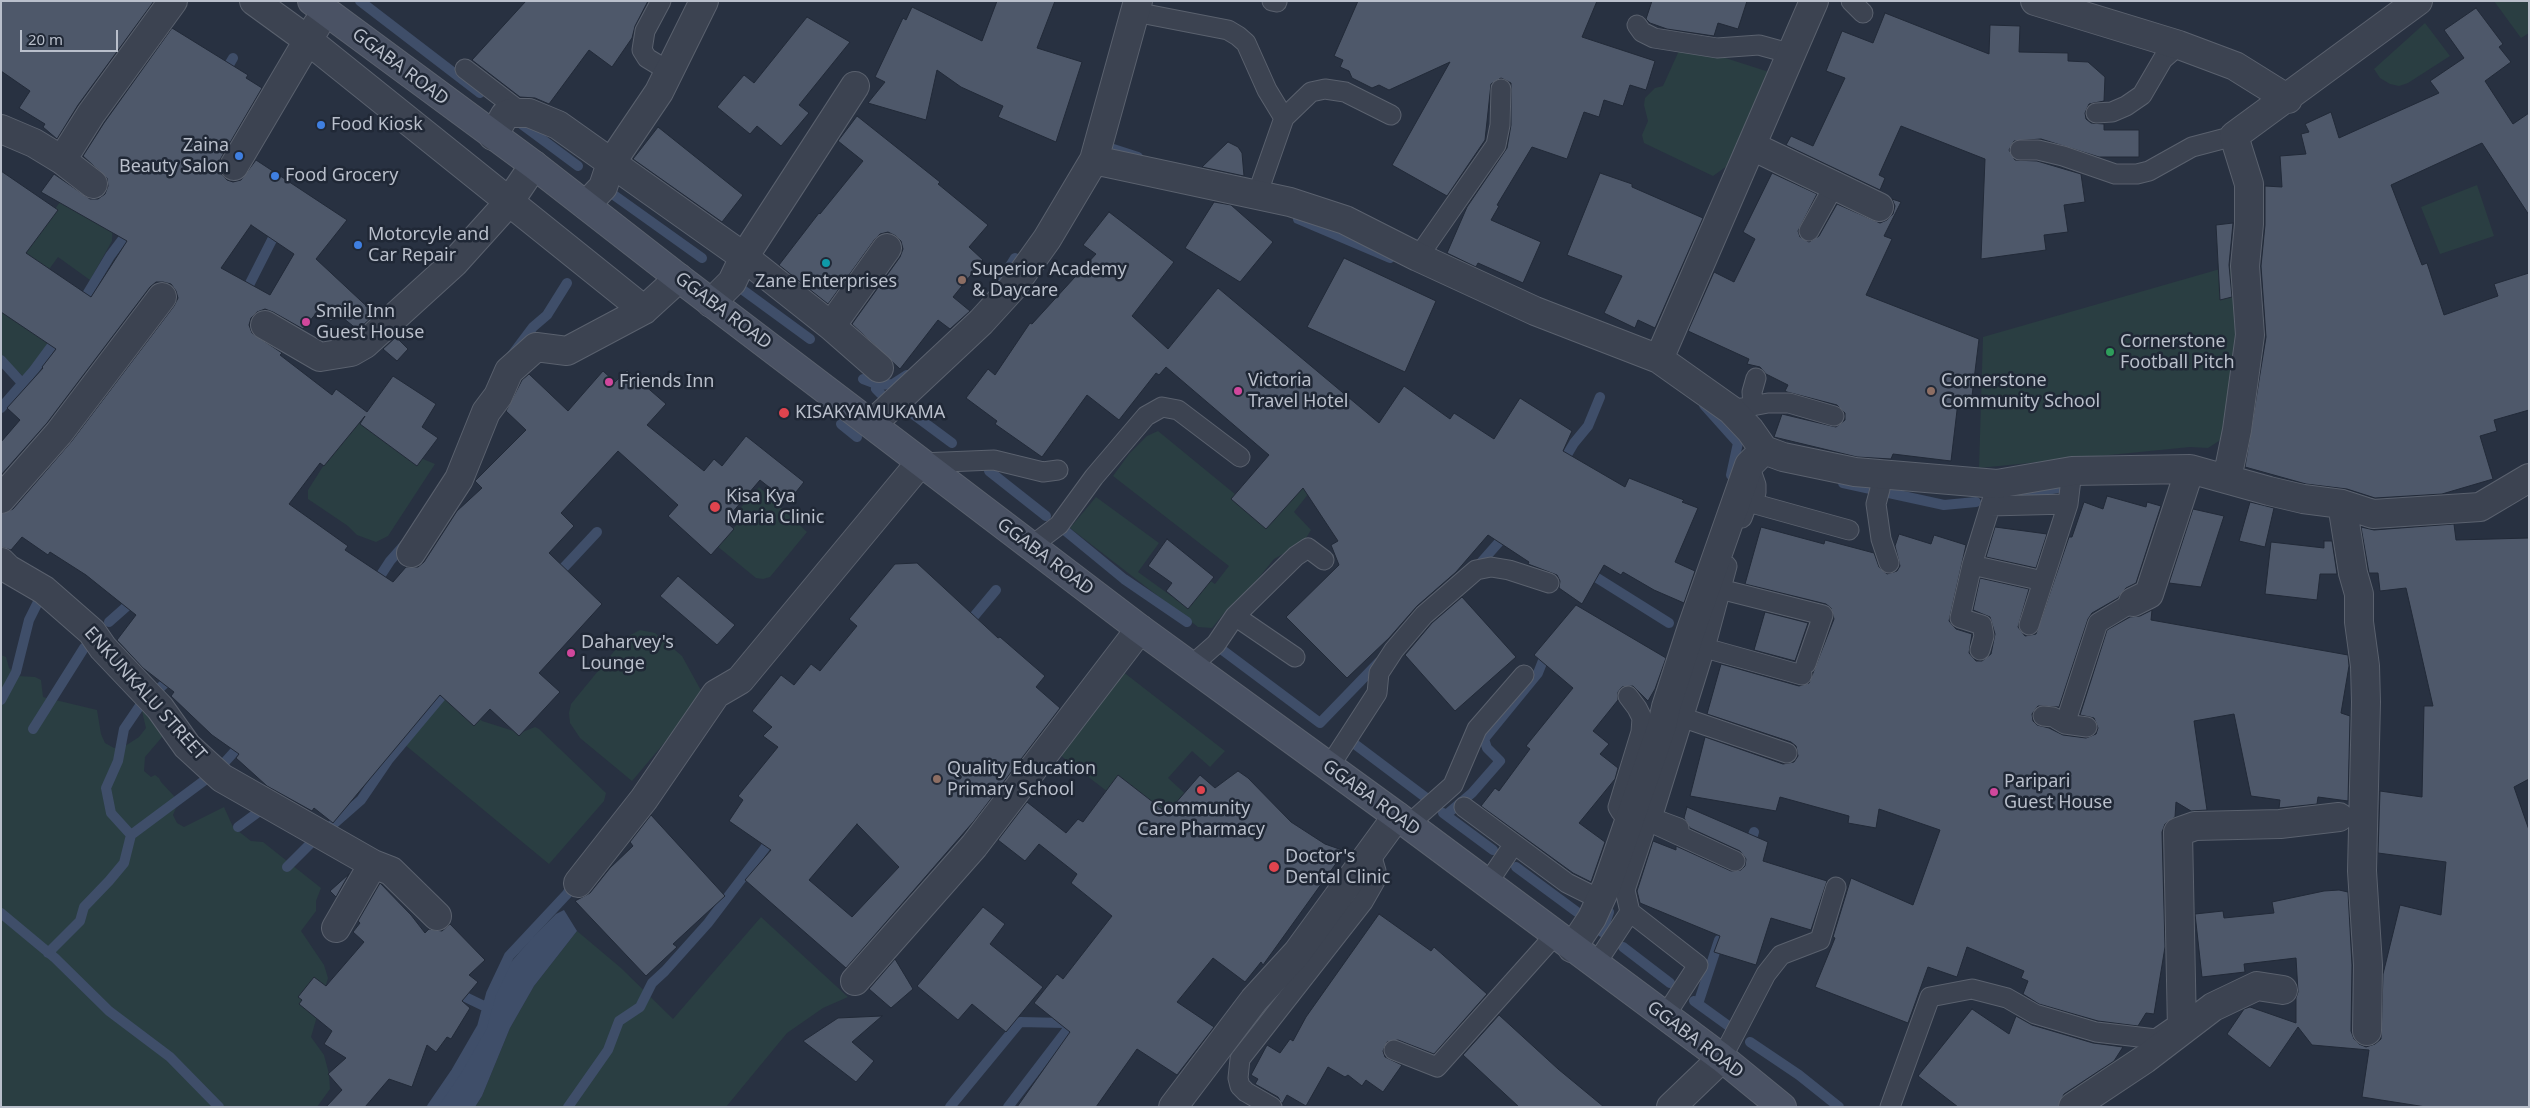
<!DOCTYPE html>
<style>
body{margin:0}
#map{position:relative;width:2530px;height:1108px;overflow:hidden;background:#283141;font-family:"Noto Sans",sans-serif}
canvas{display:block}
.frame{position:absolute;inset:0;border:2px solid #b9bfcb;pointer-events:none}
.scale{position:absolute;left:20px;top:30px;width:98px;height:22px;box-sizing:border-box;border:2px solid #b9bfcb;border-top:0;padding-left:6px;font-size:15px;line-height:18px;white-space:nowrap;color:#b9bfcb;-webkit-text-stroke:4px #202836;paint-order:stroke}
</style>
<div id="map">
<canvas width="2530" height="1108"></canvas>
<div class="frame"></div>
<div class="scale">20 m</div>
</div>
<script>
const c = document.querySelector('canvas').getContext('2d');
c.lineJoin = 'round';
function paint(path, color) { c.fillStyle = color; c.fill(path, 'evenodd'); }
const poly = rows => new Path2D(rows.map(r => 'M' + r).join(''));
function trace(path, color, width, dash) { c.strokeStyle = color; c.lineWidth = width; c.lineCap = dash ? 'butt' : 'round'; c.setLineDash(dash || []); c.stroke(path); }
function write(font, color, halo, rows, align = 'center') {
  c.font = font + ' "Noto Sans",sans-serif'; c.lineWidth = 5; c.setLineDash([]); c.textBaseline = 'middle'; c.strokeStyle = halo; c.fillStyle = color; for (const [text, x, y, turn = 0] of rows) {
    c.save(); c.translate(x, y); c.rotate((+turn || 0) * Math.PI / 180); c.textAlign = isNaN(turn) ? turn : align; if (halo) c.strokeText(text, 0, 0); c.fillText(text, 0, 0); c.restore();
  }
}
paint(poly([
 [2494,1,2529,1,2529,33,2521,38],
 [2425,23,2450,56,2408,83,2399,86,2390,84,2380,78,2374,69],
 [1682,44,1769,72,1727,166,1713,176,1644,143,1642,135,1648,121,1644,105,1645,98,1655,88,1663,86],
 [2477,185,2494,236,2440,254,2421,207],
 [67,193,113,218,112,241,90,280,58,257,18,312,55,338,37,363,23,376,1,356,1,307,23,251],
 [2234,265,2237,368,2222,439,2208,448,2190,447,1979,468,1983,337],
 [363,419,402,443,423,459,435,464,388,536,376,542,357,535,348,526,308,499,308,490,327,460],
 [1158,431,1269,522,1303,485,1309,493,1294,512,1311,530,1303,543,1274,559,1239,602,1225,612,1212,628,1198,627,1070,528,1096,497,1159,543,1138,572,1188,608,1209,580,1215,584,1229,566,1113,476,1129,454,1147,436],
 [759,487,807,532,770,577,763,579,756,578,717,546,742,519,736,513],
 [640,630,655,633,682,656,704,696,632,781,580,738,570,723,569,713,571,704,625,638],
 [1,655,6,657,9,668,18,676,35,677,41,680,43,697,97,710,101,734,105,743,114,748,125,746,139,737,146,728,141,707,159,724,162,737,145,757,144,771,151,777,155,775,159,778,161,782,174,796,178,803,173,815,177,823,184,827,224,807,233,827,251,841,263,842,321,888,316,901,316,911,301,931,324,965,328,978,311,1037,324,1055,329,1074,330,1089,317,1107,1,1107],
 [1122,671,1225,751,1210,767,1192,751,1168,778,1190,798,1182,849,1056,752],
 [449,692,482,721,520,733,535,727,539,729,606,793,604,801,549,864,404,744],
 [761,917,848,997,823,1008,787,1033,726,1107,475,1107,482,1096,510,1028,534,986,577,931,621,968,673,1019]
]), '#2a3e42');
paint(poly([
 [564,910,577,931,534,986,510,1028,482,1096,475,1107,435,1107,452,1083,484,1026,497,982,505,969,530,940,556,914]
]), '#3f4e69');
trace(poly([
 [360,1,480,93],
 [223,75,233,58],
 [516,120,578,166],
 [1107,147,1138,157],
 [604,188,702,258],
 [1298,219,1390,258],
 [732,282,810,339],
 [997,287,1015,258],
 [244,295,278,228],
 [80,306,110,256,131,228],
 [512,355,533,327,547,315,567,283],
 [1,360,22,383],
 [863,379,879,385,876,389,881,394],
 [879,385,893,384,907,375],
 [1704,405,1738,443,1731,475],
 [902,406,952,443],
 [1,408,34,370,59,336],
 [841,424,857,437],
 [1561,465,1574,443,1588,426,1600,397],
 [989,471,1046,516],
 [1843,483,1944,505,1976,502],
 [2009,497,2073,485],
 [1057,524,1124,579,1187,622],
 [1477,567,1507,533],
 [1586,571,1669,623],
 [555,577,597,532],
 [375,584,390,561,405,544],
 [109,622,135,599],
 [966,626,996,590],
 [1213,643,1320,723,1316,720],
 [1,700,16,672,29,620,39,600],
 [1320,723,1379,662],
 [33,729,84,648],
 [1348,739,1425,797],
 [225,762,244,741],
 [1443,813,1493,850],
 [1446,815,1472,793,1500,761,1487,748,1484,739,1538,673,1546,653],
 [238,827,257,813],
 [329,828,361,800,389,759,450,686],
 [131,835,111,813,106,788,118,761,124,729,139,707,174,675],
 [287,867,311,843],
 [1516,867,1577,912],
 [1738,881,1754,832],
 [1,913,55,958,109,1011,170,1057,219,1107],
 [1602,932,1609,912],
 [1623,947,1670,983],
 [48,953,80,921,84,907,109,881,124,863,131,835,209,777],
 [455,992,486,1007],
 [1694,1001,1730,1027],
 [1698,1004,1719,940],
 [1750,1042,1799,1075,1839,1107],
 [432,1107,456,1072,482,1027,491,994,509,956,567,894,572,885],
 [568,1107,608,1050,619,1021,640,1007,652,983,665,971,708,923,774,836],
 [950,1107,1020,1022,1065,1023,1069,1020],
 [1008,1107,1070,1026]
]), '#3f4e69', 10);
const building = poly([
 [1,1,154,1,78,105,57,139,43,127,45,124,19,108,30,91,1,71,1,1],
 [526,1,648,1,635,26,632,38,612,67,589,50,549,104,535,98,520,97,472,60,526,1],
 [997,1,1055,1,1037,48,1082,62,1056,142,998,117,1003,106,961,87,937,70,926,120,868,103,885,82,875,77,903,18,906,20,912,7,982,41,997,1],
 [1358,1,1597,1,1582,37,1655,61,1646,90,1630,85,1623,106,1604,100,1599,117,1584,112,1567,159,1532,147,1497,205,1499,206,1491,220,1541,242,1523,283,1478,263,1476,267,1447,253,1467,207,1507,148,1511,125,1511,83,1501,78,1491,84,1485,140,1447,196,1392,165,1450,62,1389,90,1379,85,1372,88,1352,78,1349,71,1340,67,1343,60,1334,56,1358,1],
 [1652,1,1747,1,1738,29,1718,23,1714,36,1667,29,1650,23,1646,19,1652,1],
 [2476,8,2503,44,2499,47,2511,62,2485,81,2513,124,2529,113,2529,215,2482,143,2391,185,2422,265,2427,263,2444,315,2498,296,2494,284,2529,273,2529,410,2494,420,2497,431,2480,436,2493,479,2442,494,2375,498,2347,489,2306,484,2245,467,2266,337,2261,266,2265,225,2265,186,2282,187,2280,156,2306,154,2301,134,2309,132,2305,124,2331,112,2339,138,2439,93,2430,81,2464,58,2444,30,2476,8],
 [1885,13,1989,54,1990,25,2020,26,2019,52,2068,53,2068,61,2088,62,2105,77,2104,101,2089,104,2085,113,2086,119,2091,123,2104,124,2104,130,2139,130,2139,157,2099,157,2041,139,2014,141,2009,150,2015,160,2037,161,2081,174,2085,202,2064,205,2068,232,2044,235,2046,250,1981,259,1985,159,1901,126,1879,175,1885,178,1880,190,1786,145,1791,136,1813,146,1845,78,1826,71,1842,31,1873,43,1885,13],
 [807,17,850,42,799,105,809,113,781,146,757,126,750,134,717,107,744,75,754,83,807,17],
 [172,28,248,75,246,78,262,88,221,158,218,166,221,174,227,180,233,182,241,180,256,160,347,220,316,259,375,314,358,330,337,313,331,321,318,311,303,329,273,312,265,309,257,312,251,318,249,325,252,333,282,353,280,355,332,395,336,389,367,412,393,376,436,404,422,427,438,438,417,466,360,424,365,416,324,466,320,463,289,504,348,546,345,550,393,582,406,567,418,567,424,562,457,511,482,488,475,481,526,430,506,411,522,380,529,374,568,411,603,371,615,382,627,370,666,404,647,425,704,471,714,459,722,466,746,436,804,482,788,502,760,480,725,521,734,529,711,555,668,516,678,505,618,451,561,513,574,526,549,553,602,604,539,673,560,692,519,736,490,709,474,726,440,695,333,823,314,808,312,811,267,786,236,758,239,754,212,735,171,696,174,692,143,668,117,640,136,615,86,575,50,552,48,555,22,537,11,550,1,547,1,514,13,509,71,442,174,306,178,298,176,291,171,284,163,282,156,282,150,287,47,423,1,475,1,442,20,420,7,408,43,368,42,367,56,349,1,312,1,171,58,210,26,253,91,297,127,241,41,192,54,174,90,199,98,199,105,194,108,186,107,178,83,156,104,123,172,28],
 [251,225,294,254,270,295,221,268,251,225],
 [857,116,940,182,938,184,988,225,969,247,983,260,953,297,970,311,950,329,938,320,900,369,852,324,900,257,903,249,901,241,896,236,888,232,880,234,875,239,828,304,779,265,819,213,820,214,863,161,838,141,857,116],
 [658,127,743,195,722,222,633,159,658,127],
 [1228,142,1238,147,1242,153,1244,176,1202,167,1228,142],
 [1600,173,1632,184,1632,187,1703,218,1655,328,1638,320,1635,328,1604,313,1622,276,1567,255,1600,173],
 [1772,173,1817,194,1798,231,1800,237,1809,242,1819,236,1837,204,1880,223,1887,220,1893,214,1895,206,1892,199,1901,202,1884,236,1892,239,1866,295,1979,339,1971,404,1958,402,1951,461,1893,454,1891,459,1857,457,1774,437,1782,414,1836,427,1845,420,1845,413,1837,405,1787,392,1785,391,1788,385,1766,374,1760,367,1747,364,1749,359,1688,331,1714,272,1734,282,1755,239,1743,232,1772,173],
 [1214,202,1231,205,1273,242,1240,282,1185,248,1214,202],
 [1109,212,1174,262,1132,316,1168,349,1218,288,1379,423,1404,386,1450,419,1454,413,1494,439,1520,398,1572,431,1563,451,1625,487,1629,478,1684,500,1682,502,1698,508,1675,562,1695,571,1684,603,1654,590,1623,572,1621,575,1604,565,1582,604,1559,588,1560,581,1557,575,1528,564,1529,562,1488,535,1456,572,1417,606,1389,638,1347,678,1286,617,1339,565,1331,545,1338,541,1303,488,1266,529,1231,499,1269,455,1166,367,1159,375,1156,373,1119,420,1087,395,1042,457,995,424,997,421,966,398,988,369,995,375,1030,323,1032,324,1096,254,1083,245,1109,212],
 [2233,223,2229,265,2232,297,2220,300,2216,225,2233,223],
 [1344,258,1436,301,1405,372,1307,327,1344,258],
 [396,337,408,349,397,361,383,349,396,337],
 [2107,496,2146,507,2147,502,2161,506,2136,583,2126,588,2118,598,2092,613,2088,619,2059,707,2038,706,2032,714,2033,721,2037,725,2049,728,2063,735,2086,738,2096,734,2098,728,2094,718,2080,715,2107,630,2130,617,2140,616,2152,610,2151,620,2348,655,2349,666,2341,713,2350,716,2348,801,2318,797,2317,804,2279,808,2280,800,2251,796,2234,714,2194,721,2207,810,2191,811,2176,802,2175,817,2165,824,2162,832,2165,947,2154,1014,2146,1013,2138,1026,2098,1021,2039,1004,2023,994,2028,981,2021,978,2024,971,1967,947,1957,977,1928,967,1908,1023,1815,987,1835,938,1833,937,1851,878,1913,905,1940,830,1879,809,1876,828,1848,823,1849,816,1780,797,1776,811,1690,796,1705,737,1783,764,1794,762,1798,756,1796,746,1791,742,1707,714,1721,664,1799,686,1809,683,1834,619,1831,608,1826,604,1745,584,1761,527,1824,544,1825,540,1874,553,1879,567,1887,574,1897,571,1900,566,1895,546,1899,534,1931,544,1934,535,1966,545,1949,621,1956,629,1972,634,1969,653,1976,661,1982,661,1991,654,1995,634,1990,617,1973,610,1980,578,2029,589,2018,627,2025,636,2036,634,2069,537,2072,537,2084,502,2103,509,2107,496],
 [2250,502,2274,508,2265,547,2239,541,2250,502],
 [2193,509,2224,516,2201,587,2169,583,2193,509],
 [2454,524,2456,540,2529,538,2529,779,2514,787,2529,830,2529,1107,2426,1107,2362,1097,2369,1050,2312,1045,2298,1027,2270,1068,2227,1034,2244,1009,2250,1007,2296,1023,2296,998,2298,992,2296,958,2244,964,2245,972,2202,977,2195,914,2223,911,2224,918,2274,913,2272,902,2324,891,2339,890,2348,892,2352,965,2351,1031,2354,1039,2359,1044,2366,1047,2375,1044,2381,1039,2383,974,2400,905,2441,915,2446,862,2378,853,2380,791,2422,797,2424,706,2433,706,2406,588,2380,591,2378,573,2369,573,2361,527,2374,530,2454,524],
 [1995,527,2047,534,2036,568,1986,557,1995,527],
 [1167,539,1214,577,1188,609,1166,591,1172,583,1148,566,1167,539],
 [2324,541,2332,541,2337,574,2320,574,2317,600,2265,594,2271,542,2324,548,2324,541],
 [917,563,998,638,1000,637,1045,676,1036,687,1060,708,974,821,846,968,745,880,771,850,729,821,743,800,738,796,778,747,763,736,772,727,752,711,781,675,794,685,811,664,820,671,857,626,849,619,895,564,917,563],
 [857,824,899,867,852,917,809,880,857,824],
 [678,576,735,625,717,645,660,596,678,576],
 [1462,597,1516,657,1455,711,1405,655,1432,623,1462,597],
 [1576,605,1666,658,1655,689,1648,701,1633,686,1622,687,1618,692,1618,700,1593,731,1609,744,1600,754,1618,768,1615,779,1579,823,1605,842,1591,882,1573,873,1481,806,1495,788,1499,791,1530,749,1526,746,1573,688,1534,655,1576,605],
 [1765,612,1808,623,1795,661,1754,650,1765,612],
 [1238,771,1248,778,1291,822,1325,844,1345,851,1263,965,1261,962,1245,982,1213,958,1177,1002,1214,1027,1177,1075,1137,1049,1096,1107,1017,1107,1070,1032,1034,1003,1057,974,1063,979,1112,916,1071,883,1077,874,1039,844,1025,861,998,840,1027,802,1066,833,1078,819,1083,822,1118,775,1167,813,1200,775,1215,788,1238,771],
 [1687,807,1768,842,1763,861,1827,881,1811,930,1771,918,1756,965,1714,952,1720,936,1640,903,1637,891,1653,841,1676,850,1676,846,1731,871,1741,870,1745,866,1746,859,1740,851,1690,828,1684,818,1687,807],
 [651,815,725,896,673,944,677,947,646,976,575,901,590,893,610,868,633,846,630,842,651,815],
 [349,874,336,897,330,891,349,874],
 [380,883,411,915,425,933,429,929,442,931,450,924,485,960,469,975,478,982,462,1001,470,1008,451,1039,447,1037,436,1052,427,1045,412,1087,389,1079,365,1107,326,1107,342,1090,328,1074,346,1058,324,1044,332,1031,299,1004,302,1000,298,997,314,977,326,986,364,942,353,932,360,923,358,921,380,883],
 [983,907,1005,924,990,944,1043,987,1006,1032,972,1004,958,1020,917,986,983,907],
 [1379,914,1431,951,1434,947,1487,994,1434,1054,1398,1040,1387,1042,1383,1051,1385,1057,1402,1065,1383,1092,1366,1080,1362,1086,1348,1075,1345,1077,1328,1067,1306,1106,1287,1095,1282,1104,1278,1097,1255,1084,1258,1079,1251,1075,1267,1045,1280,1053,1290,1039,1293,1041,1306,1017,1379,914],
 [895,959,913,989,891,1008,869,989,895,959],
 [1972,1009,2009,1034,2016,1016,2032,1025,2093,1043,2123,1047,2114,1061,2064,1094,2058,1107,1958,1107,1918,1076,1972,1009],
 [1499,1015,1558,1069,1604,1107,1519,1107,1463,1055,1499,1015],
 [882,1016,852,1042,874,1061,856,1082,803,1041,838,1018,882,1016]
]);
paint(building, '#4e586a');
trace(building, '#222a38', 1);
const lane = poly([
 [661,1,645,31,642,50,647,58,670,72],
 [1272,1,1277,2],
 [1851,1,1863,13],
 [1135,12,1228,30,1238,36,1246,43,1267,90,1284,118],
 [1637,25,1642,32,1654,38,1717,48,1759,45,1792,54],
 [465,69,521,112],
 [2096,113,2112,112,2126,106,2142,95,2163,59,2179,45],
 [2020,150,2038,150,2063,156,2115,174,2137,174,2149,171,2192,147,2234,136],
 [1257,195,1284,118,1311,92,1325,89,1345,92,1391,115],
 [1809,231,1834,186],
 [1418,257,1496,145,1500,125,1501,89],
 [1753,405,1752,392,1756,378],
 [1731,410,1768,403,1789,403,1834,416],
 [920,463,994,460,1043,472,1058,470],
 [1880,474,1880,489,1876,504,1881,539,1889,563],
 [1748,502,1849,530],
 [1990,506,2068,504],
 [1742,518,1748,502,1756,493,1756,485,1749,465],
 [1030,547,1059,525,1094,477,1146,416,1162,407,1178,410,1240,457],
 [1972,565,2043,581],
 [1720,589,1823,615,1806,664],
 [1235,616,1295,657],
 [2029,625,2068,504,2072,471],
 [1705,648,1802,675],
 [1980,650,1984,636,1982,625,1960,618,1972,565,1997,484],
 [1191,666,1216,644,1235,616,1296,556,1308,548,1324,560],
 [1628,696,1637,708,1642,718,1641,732,1618,807,1621,812,1631,816],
 [1674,712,1684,718,1787,753],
 [2043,716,2053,717,2065,724,2087,727],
 [2065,724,2098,623,2133,602],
 [1329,767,1377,693,1379,673,1394,650,1424,615,1476,570,1491,567,1509,570,1549,583],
 [1464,807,1567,883,1591,895,1602,895],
 [1408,825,1453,785,1477,729,1524,675],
 [1679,828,1652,818,1705,648,1727,566],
 [1487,884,1514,844],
 [1630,912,1698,965,1665,1016],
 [1595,965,1630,912,1625,890,1648,821,1735,861],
 [1394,1050,1437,1067,1555,935],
 [1722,1058,1766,974,1781,955,1820,940,1836,887],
 [1272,1107,1246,1092,1240,1086,1238,1078,1240,1059,1363,902,1375,881,1376,871,1371,854],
 [1890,1107,1930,997,1972,989,2007,998,2035,1014,2096,1032,2156,1039,2172,1028]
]);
const street = poly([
 [254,1,309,41,644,310],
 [2035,1,2179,45,2235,66,2288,99],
 [1,129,34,143,62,160],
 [493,136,505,115,510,113,529,113,558,125,744,257,831,326,879,368],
 [1752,146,1879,207],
 [1094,160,1290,202,1345,220,1418,257,1535,311,1659,359,1731,410,1750,430,1764,450,1783,457,1855,472,1997,484,2072,471,2190,469,2269,491,2303,499,2342,504,2373,514,2480,507,2529,478],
 [234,166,317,25],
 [93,184,62,160,91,114,173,1],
 [586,205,603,187,611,163,659,92,704,1],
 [711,303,732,282,744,257,855,86],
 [265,325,320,357,351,352,365,344,454,263,509,202,534,165],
 [831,326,887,248],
 [1659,359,1814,1],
 [872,424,981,322,1012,288,1047,239,1094,160,1138,1],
 [2227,479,2237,430,2250,335,2245,266,2249,224,2249,184,2234,136,2418,1],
 [1,499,59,433,162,297],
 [2342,504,2353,573,2359,594,2359,622,2365,666,2366,702,2362,871,2368,965,2367,1031],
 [411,553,459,479,486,412,498,396,509,371,536,347,567,351,644,310,679,278],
 [1,562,8,569,44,590,92,632,103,648,160,708,187,746,222,778,373,864,391,871,437,916],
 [2133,602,2149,594,2190,469],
 [578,883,644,799,716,694,740,680,920,463],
 [336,928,373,864],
 [1572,948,1592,918,1607,885,1662,726,1666,707,1692,627,1749,465,1764,450],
 [855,981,974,846,1140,629],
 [2182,1030,2178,832,2195,826,2280,824,2339,817],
 [1173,1107,1254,1000,1297,953,1397,816],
 [1671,1107,1722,1058],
 [2073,1107,2145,1059,2213,1007,2257,986,2283,990]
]);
const secondary = poly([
 [312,1,534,165,679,278,1140,629,1397,816,1722,1058,1782,1107]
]);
trace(lane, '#5a616e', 21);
trace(street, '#5a616e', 30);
trace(secondary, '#5a616e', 30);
trace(lane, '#3c4351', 19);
trace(street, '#3c4351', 28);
trace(secondary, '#4a5264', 28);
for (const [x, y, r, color] of [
 [321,125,5,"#3f7fe0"],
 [239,156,5,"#3f7fe0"],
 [275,176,5,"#3f7fe0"],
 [358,245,5,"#3f7fe0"],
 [826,263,5,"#0f9aa8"],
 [962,280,5,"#8d6e63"],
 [306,322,5,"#d1479c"],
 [2110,352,5,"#2e9e5b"],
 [609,382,5,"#d1479c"],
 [1238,391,5,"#d1479c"],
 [1931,391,5,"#8d6e63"],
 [784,413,6,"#e0444e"],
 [715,507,6,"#e0444e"],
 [571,653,5,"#d1479c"],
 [937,779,5,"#8d6e63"],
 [1201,790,5,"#e0444e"],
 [1994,792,5,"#d1479c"],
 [1274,867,6,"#e0444e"]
]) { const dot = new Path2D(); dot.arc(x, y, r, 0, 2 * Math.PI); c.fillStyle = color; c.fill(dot); trace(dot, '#202836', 2); }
write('18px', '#b9bfcb', '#202836', [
 ["GGABA ROAD",400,67,37],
 ["GGABA ROAD",723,311,37],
 ["GGABA ROAD",1045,557,37],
 ["ENKUNKALU STREET",145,694,48],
 ["GGABA ROAD",1371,798,36],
 ["GGABA ROAD",1695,1040,37]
]);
write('18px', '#b9bfcb', '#202836', [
 ["Food Kiosk",331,125],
 ["Zaina",229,146,"right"],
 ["Beauty Salon",229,167,"right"],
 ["Food Grocery",285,176],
 ["Motorcyle and",368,235],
 ["Car Repair",368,256],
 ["Superior Academy",972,270],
 ["& Daycare",972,291],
 ["Zane Enterprises",826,282,"center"],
 ["Smile Inn",316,312],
 ["Guest House",316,333],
 ["Cornerstone",2120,342],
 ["Football Pitch",2120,363],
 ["Victoria",1248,381],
 ["Travel Hotel",1248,402],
 ["Cornerstone",1941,381],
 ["Community School",1941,402],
 ["Friends Inn",619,382],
 ["KISAKYAMUKAMA",795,413],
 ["Kisa Kya",726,497],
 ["Maria Clinic",726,518],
 ["Daharvey's",581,643],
 ["Lounge",581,664],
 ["Quality Education",947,769],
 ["Primary School",947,790],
 ["Paripari",2004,782],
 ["Guest House",2004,803],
 ["Community",1201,809,"center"],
 ["Care Pharmacy",1201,830,"center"],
 ["Doctor's",1285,857],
 ["Dental Clinic",1285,878]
], 'left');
</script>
